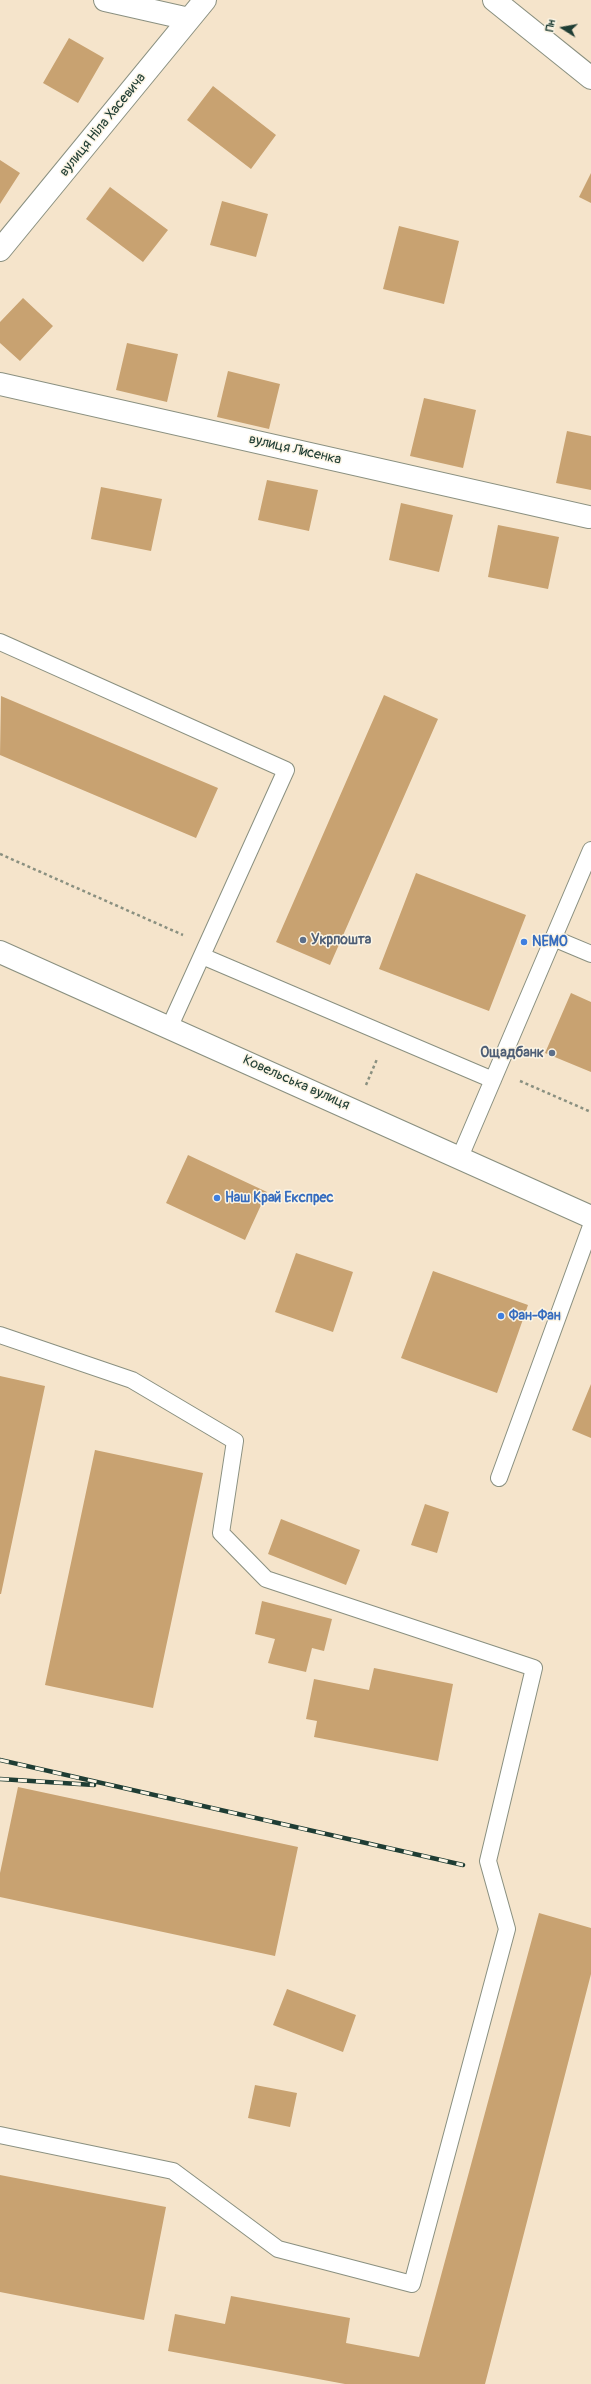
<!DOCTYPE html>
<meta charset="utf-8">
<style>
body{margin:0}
#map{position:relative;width:591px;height:2384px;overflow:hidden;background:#f5e4cb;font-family:Pangolin,sans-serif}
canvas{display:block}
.north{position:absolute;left:543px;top:8px;width:40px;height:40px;-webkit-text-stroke:3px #fcf5e5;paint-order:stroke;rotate:281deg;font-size:11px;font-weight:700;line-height:16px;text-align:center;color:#1f3d34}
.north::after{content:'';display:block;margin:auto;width:14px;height:18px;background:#1f3d34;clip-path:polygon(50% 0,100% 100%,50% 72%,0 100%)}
</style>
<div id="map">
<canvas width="591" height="2384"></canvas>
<div class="north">Пн</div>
</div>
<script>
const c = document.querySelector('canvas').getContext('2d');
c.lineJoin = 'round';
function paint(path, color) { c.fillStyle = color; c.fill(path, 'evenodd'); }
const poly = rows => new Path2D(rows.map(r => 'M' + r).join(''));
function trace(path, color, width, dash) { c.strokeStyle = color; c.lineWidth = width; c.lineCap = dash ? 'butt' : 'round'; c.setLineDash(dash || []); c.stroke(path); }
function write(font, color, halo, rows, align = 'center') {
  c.font = font + ' Pangolin,sans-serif'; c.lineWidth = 3; c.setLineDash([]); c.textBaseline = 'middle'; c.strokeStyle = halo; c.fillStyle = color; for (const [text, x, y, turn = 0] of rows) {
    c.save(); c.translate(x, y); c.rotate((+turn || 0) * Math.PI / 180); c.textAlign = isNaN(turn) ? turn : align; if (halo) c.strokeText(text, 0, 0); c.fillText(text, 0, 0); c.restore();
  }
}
paint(poly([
 [69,38,104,58,78,103,43,83],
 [213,86,276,135,251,169,187,120],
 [0,160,20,173,0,204],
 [591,173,591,203,579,197],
 [110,187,168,230,143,262,86,219],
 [222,201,268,214,256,257,210,245],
 [399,226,459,241,444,304,383,289],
 [23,298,53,326,20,361,0,343,0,322],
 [127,343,178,354,167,402,116,390],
 [228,371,280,384,269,429,217,417],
 [424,398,476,410,463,468,410,456],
 [567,431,591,436,591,490,556,483],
 [267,480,318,490,309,531,258,520],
 [101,487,162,499,151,551,91,539],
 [401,503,453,515,439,572,389,560],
 [498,525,559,537,548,589,488,577],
 [384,695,438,719,330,965,276,942],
 [1,696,218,788,196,838,0,755],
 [416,873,526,915,489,1011,379,969],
 [571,993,591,1002,591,1072,545,1053],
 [188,1155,267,1192,245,1240,166,1203],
 [296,1253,353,1272,333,1332,275,1312],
 [433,1271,528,1305,497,1393,401,1358],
 [0,1376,45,1386,1,1594,0,1594],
 [591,1384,591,1438,572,1430],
 [95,1450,203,1473,153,1708,45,1685],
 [425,1504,449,1512,437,1553,411,1545],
 [281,1519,360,1550,346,1585,268,1554],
 [262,1601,332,1619,324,1651,312,1648,306,1672,268,1663,275,1639,255,1634],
 [374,1668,453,1684,438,1761,314,1737,317,1721,306,1719,314,1679,369,1690],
 [18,1787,298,1847,275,1956,0,1897,0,1873],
 [539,1913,591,1928,591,1974,485,2384,345,2384,168,2351,175,2314,225,2324,231,2296,350,2318,346,2343,419,2357],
 [287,1989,356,2015,343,2052,273,2025],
 [255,2085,297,2093,290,2127,248,2118],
 [0,2175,166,2207,144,2320,0,2292]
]), '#c8a271');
const service = poly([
 [0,642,286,770,170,1026],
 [553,938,591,954],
 [202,956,493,1080],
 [460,1157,591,850],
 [0,1335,132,1380,235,1441,221,1533,266,1579,534,1668,488,1861,507,1929,412,2284,278,2249,173,2171,0,2135],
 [499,1478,591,1226]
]);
const minor = poly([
 [105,0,189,19],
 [494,0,591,78],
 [0,250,205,0],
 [0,384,589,517]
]);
const primary = poly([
 [0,952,591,1217]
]);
trace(service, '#8a9080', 18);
trace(minor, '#8a9080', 24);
trace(primary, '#8a9080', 24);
trace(poly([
 [0,854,183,935],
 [520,1081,591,1112],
 [366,1085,377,1059]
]), '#8a9080', 2.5, [3, 3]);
trace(service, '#fff', 16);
trace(minor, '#fff', 22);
trace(primary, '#fff', 22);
const rail = poly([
 [0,1760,463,1865],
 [0,1779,94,1785]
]);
trace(rail, '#1f3d34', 4.5);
trace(rail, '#fcf5e5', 3, [9]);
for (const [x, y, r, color] of [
 [303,940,4,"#5c6f8a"],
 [524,942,4,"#3f7fe0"],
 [552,1053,4,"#5c6f8a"],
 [217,1198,4,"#3f7fe0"],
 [501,1316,4,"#3f7fe0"]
]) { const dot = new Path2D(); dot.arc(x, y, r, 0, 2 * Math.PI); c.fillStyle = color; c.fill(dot); trace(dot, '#fcf5e5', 1.5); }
write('14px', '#1f3d34', '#fcf5e5', [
 ["вулиця Ніла Хасевича",103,125,-51],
 ["вулиця Лисенка",295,450,13],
 ["Ковельська вулиця",296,1083,24]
]);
write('bold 14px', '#4e5e75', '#fcf5e5', [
 ["Укрпошта",311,940],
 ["Ощадбанк",544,1053,"right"]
], 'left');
write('bold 14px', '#366cbe', '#fcf5e5', [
 ["NEMO",532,942],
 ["Наш Край Експрес",225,1198],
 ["Фан-Фан",509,1316]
], 'left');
</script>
